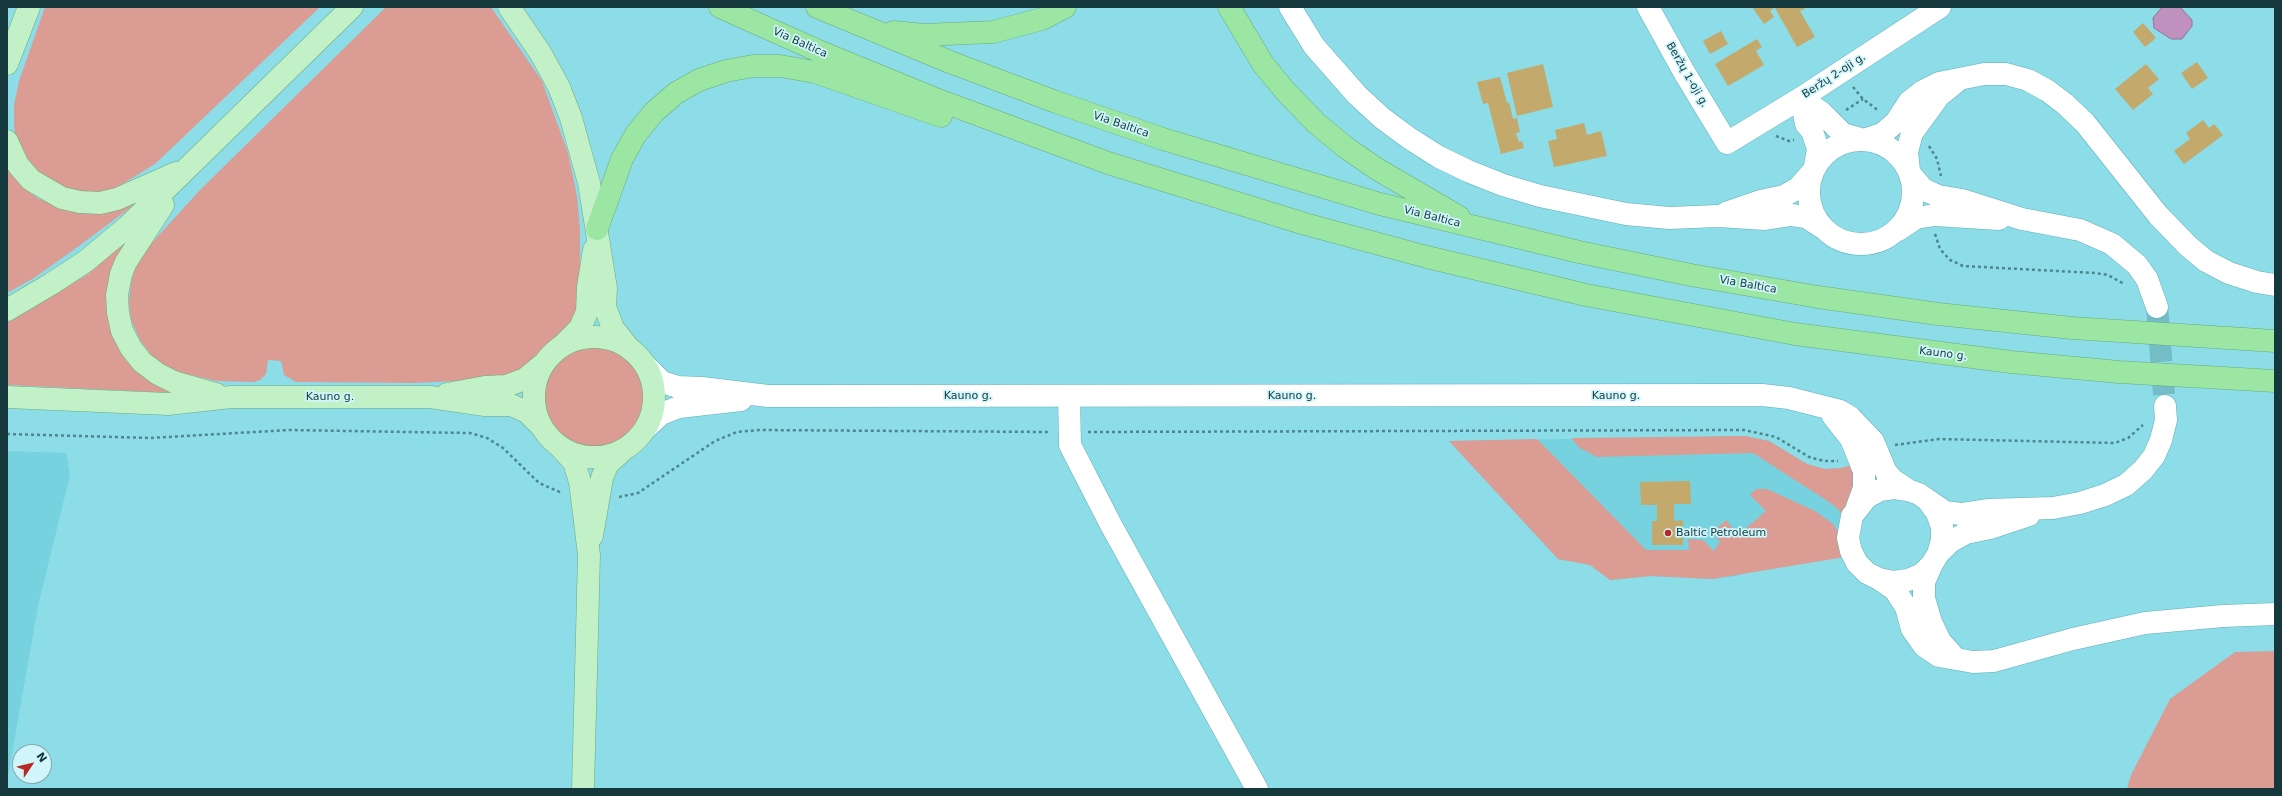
<!DOCTYPE html>
<meta charset="utf-8">
<style>
body{margin:0}
#map{position:relative;width:2282px;height:796px;overflow:hidden;background:#8cdde8;font-family:"DejaVu Sans",sans-serif}
canvas{display:block}
.frame{position:absolute;inset:0;border:8px solid #15383d;pointer-events:none}
.north{position:absolute;left:12px;top:744px;width:40px;height:40px;box-sizing:border-box;background:#d0f6fc;border:1px solid #85aab0;border-radius:50%;rotate:55deg;font-size:11px;font-weight:700;line-height:16px;text-align:center;color:#15383d}
.north::after{content:'';display:block;margin:auto;width:14px;height:18px;background:#b82926;clip-path:polygon(50% 0,100% 100%,50% 72%,0 100%)}
</style>
<div id="map">
<canvas width="2282" height="796"></canvas>
<div class="frame"></div>
<div class="north">N</div>
</div>
<script>
const c = document.querySelector('canvas').getContext('2d');
c.lineJoin = 'round';
function paint(path, color) { c.fillStyle = color; c.fill(path, 'evenodd'); }
const poly = rows => new Path2D(rows.map(r => 'M' + r).join(''));
function trace(path, color, width, dash) { c.strokeStyle = color; c.lineWidth = width; c.lineCap = dash ? 'butt' : 'round'; c.setLineDash(dash || []); c.stroke(path); }
function write(font, color, halo, rows, align = 'center') {
  c.font = font + ' "DejaVu Sans",sans-serif'; c.lineWidth = 3.5; c.setLineDash([]); c.textBaseline = 'middle'; c.strokeStyle = halo; c.fillStyle = color; for (const [text, x, y, turn = 0] of rows) {
    c.save(); c.translate(x, y); c.rotate((+turn || 0) * Math.PI / 180); c.textAlign = isNaN(turn) ? turn : align; if (halo) c.strokeText(text, 0, 0); c.fillText(text, 0, 0); c.restore();
  }
}
paint(poly([
 [1745,436,1769,441,1807,464,1825,469,1841,468,1851,465,1840,541,1736,576,1712,579,1651,576,1610,580,1590,565,1558,559,1449,441],
 [7,451,66,453,70,475,38,606,7,782]
]), '#76d2de');
paint(poly([
 [45,7,320,7,155,164,116,188,102,192,84,193,50,183,27,162,17,143,14,127,14,105,19,81],
 [386,7,491,7,542,81,568,153,577,196,580,230,580,299,573,321,521,369,496,379,415,383,296,382,284,375,281,361,268,360,266,374,260,380,254,382,216,381,182,373,166,366,151,355,140,340,131,320,129,303,131,283,135,268,148,247,200,190],
 [7,165,20,185,37,198,70,211,91,214,135,204,79,246,34,278,7,293],
 [127,239,108,286,110,318,176,393,7,385,7,322,88,274],
 '544 397a50 50 0 1 1 100 0a50 50 0 1 1-100 0Z',
 [1745,436,1769,441,1807,464,1825,469,1841,468,1851,465,1859,476,1845,521,1838,509,1829,502,1753,453,1597,457,1580,448,1571,438],
 [1537,439,1646,550,1689,550,1688,539,1703,540,1714,551,1720,542,1713,532,1726,520,1738,535,1766,511,1750,495,1756,489,1767,489,1815,511,1833,524,1837,530,1845,557,1712,579,1651,576,1610,580,1590,565,1558,559,1449,441],
 [2275,651,2275,789,2127,789,2131,775,2170,699,2235,652]
]), '#db9c94');
const water = poly([
 [2162,7,2180,7,2192,20,2192,26,2182,39,2171,39,2154,28,2153,18,2162,7]
]);
paint(water, '#c090bf');
trace(water, '#8d7698', 1);
paint(poly([
 [1752,7,1775,7,1770,11,1774,17,1764,24],
 [1777,7,1808,7,1800,11,1815,37,1797,47,1775,8],
 [2143,23,2156,38,2145,47,2133,32],
 [1721,31,1728,44,1710,54,1703,41],
 [1757,39,1762,47,1756,51,1764,65,1728,86,1715,64],
 [2197,62,2208,78,2192,89,2181,73],
 [1543,64,1553,107,1517,116,1507,73],
 [2146,64,2159,79,2148,88,2153,94,2133,110,2115,89],
 [1500,77,1507,103,1509,102,1513,119,1517,118,1520,132,1516,133,1519,142,1522,141,1524,148,1501,154,1488,103,1483,104,1477,82],
 [2203,120,2209,128,2214,124,2223,135,2184,164,2174,151,2190,139,2186,133],
 [1584,123,1587,135,1601,131,1607,156,1554,167,1548,141,1557,139,1555,130],
 [1690,481,1691,504,1674,504,1674,521,1683,520,1683,545,1652,545,1652,521,1657,521,1657,505,1641,505,1640,482]
]), '#c3a96b');
trace(poly([
 [2157,307,2165,406]
]), '#74bcc6', 22, [22, 11]);
const minor = poly([
 [1290,7,1314,46,1357,95,1382,118,1409,138,1439,157,1468,171,1503,185,1540,196,1626,214,1669,218,1718,216,1765,219,1791,215,1806,217,1823,228],
 [1648,7,1684,72,1727,143,1801,98,1940,7],
 [1801,98,1822,113,1843,134,1861,139],
 [1801,98,1806,124,1812,131,1818,149,1815,166],
 [1867,139,1882,134,1896,122,1909,102,1923,91,1939,83,1984,74,2006,74,2028,80,2048,91,2065,104,2085,123,2158,215,2188,246,2206,261,2229,273,2257,282,2275,285],
 '1809 192a52 52 0 1 1 104 0a52 52 0 1 1-104 0Z',
 [1909,170,1907,152,1912,133,1939,96,1955,83],
 [1911,175,1923,189,1938,196,1962,200,2022,219,2080,230,2112,244,2137,265,2147,279,2157,307],
 [1726,213,1761,201,1784,196,1798,188,1813,171],
 [1898,230,1916,218,1935,215,1999,219],
 [646,366,662,382,678,387,702,388,768,396,1762,395,1789,398,1840,411,1850,417,1873,441,1886,472,1893,480,1908,490],
 [1069,396,1070,445,1111,525,1257,789],
 [1833,416,1851,439,1864,471,1864,488,1857,507],
 [647,427,661,414,679,407,741,400],
 [1929,502,1937,513,1942,527,1942,540,1938,554,1932,564,1922,574,1908,580,1893,582,1879,579,1867,573,1857,563,1851,551,1848,538,1852,516,1867,497,1880,490,1894,488,1908,490,1919,494,1945,512,1961,514,1987,510,2053,508,2080,503,2105,495,2126,485,2143,470,2154,456,2161,440,2166,420,2165,406],
 [1938,554,1950,542,1966,533,1990,528,2029,515],
 [1932,564,1924,582,1924,598,1931,622,1940,641,1956,659],
 [1879,579,1895,590,1906,607,1912,629,1924,646,1939,656,1973,662,1994,661,2073,639,2145,623,2223,616,2275,614]
]);
const major = poly([
 [509,7,541,54,559,87,571,118,589,183,606,288,605,307,613,328,628,347],
 [7,64,29,7],
 [7,141,18,165,31,180,62,198,80,202,100,203,117,199,176,173],
 [163,205,126,262,121,274,117,295,118,313,122,331,131,348,142,362,158,374,174,382,216,394],
 [7,310,51,284,86,261,128,226,352,7],
 '534 397a60 60 0 1 1 120 0a60 60 0 1 1-120 0Z',
 [564,344,580,328,587,312,588,287,594,250],
 [447,394,485,387,506,386,525,379,542,365],
 [7,397,168,404,231,397,430,397,485,405,511,405,527,412,541,426],
 [560,447,574,462,580,482,589,555,583,789],
 [592,536,602,478,607,465,621,452]
]);
const highway = poly([
 [720,7,823,53,933,98,1108,163,1305,224,1427,257,1586,295,1795,334,2011,362,2119,372,2275,381],
 [817,7,950,62,1056,102,1163,139,1380,204,1579,252,1691,275,1818,297,1938,314,2072,328,2275,341],
 [1229,7,1263,64,1286,92,1316,123,1345,147,1377,169,1459,217],
 [893,32,924,35,993,32,1042,19,1065,7],
 [597,229,622,159,636,134,654,112,676,93,699,80,726,71,753,66,780,66,815,72,941,116]
]);
trace(minor, '#5daeb9', 23);
trace(major, '#6ba97f', 23);
trace(highway, '#6ba97f', 23);
trace(poly([
 [1853,87,1863,99,1879,111],
 [1846,110,1863,99],
 [1776,136,1789,141,1794,140],
 [1929,146,1937,159,1941,176],
 [1935,234,1940,249,1950,260,1963,266,2095,273,2108,275,2124,284],
 [1088,432,1744,430,1776,437,1809,457,1824,461,1838,461],
 [7,434,150,438,289,430,470,433,487,438,503,448,539,483,562,493],
 [1895,445,1939,439,2115,443,2128,438,2143,425],
 [619,497,638,493,715,441,737,432,759,430,1049,432]
]), '#4d868e', 2.5, [3, 3]);
trace(minor, '#fff', 22);
trace(major, '#c2f0c7', 22);
trace(highway, '#9ae6a2', 22);
for (const [x, y, r, color] of [
 [1668,533,4,"#b82926"]
]) { const dot = new Path2D(); dot.arc(x, y, r, 0, 2 * Math.PI); c.fillStyle = color; c.fill(dot); trace(dot, '#d0f6fc', 1.5); }
write('11px', '#15383d', '#d0f6fc', [
 ["Via Baltica",800,43,24],
 ["Beržų 1-oji g.",1687,75,60],
 ["Beržų 2-oji g.",1834,76,-33],
 ["Via Baltica",1121,125,19],
 ["Via Baltica",1432,217,14],
 ["Via Baltica",1748,285,10],
 ["Kauno g.",1943,354,7],
 ["Kauno g.",968,396],
 ["Kauno g.",1292,396],
 ["Kauno g.",1616,396],
 ["Kauno g.",330,397]
]);
write('11px', '#15383d', '#d0f6fc', [
 ["Baltic Petroleum",1676,533]
], 'left');
</script>
